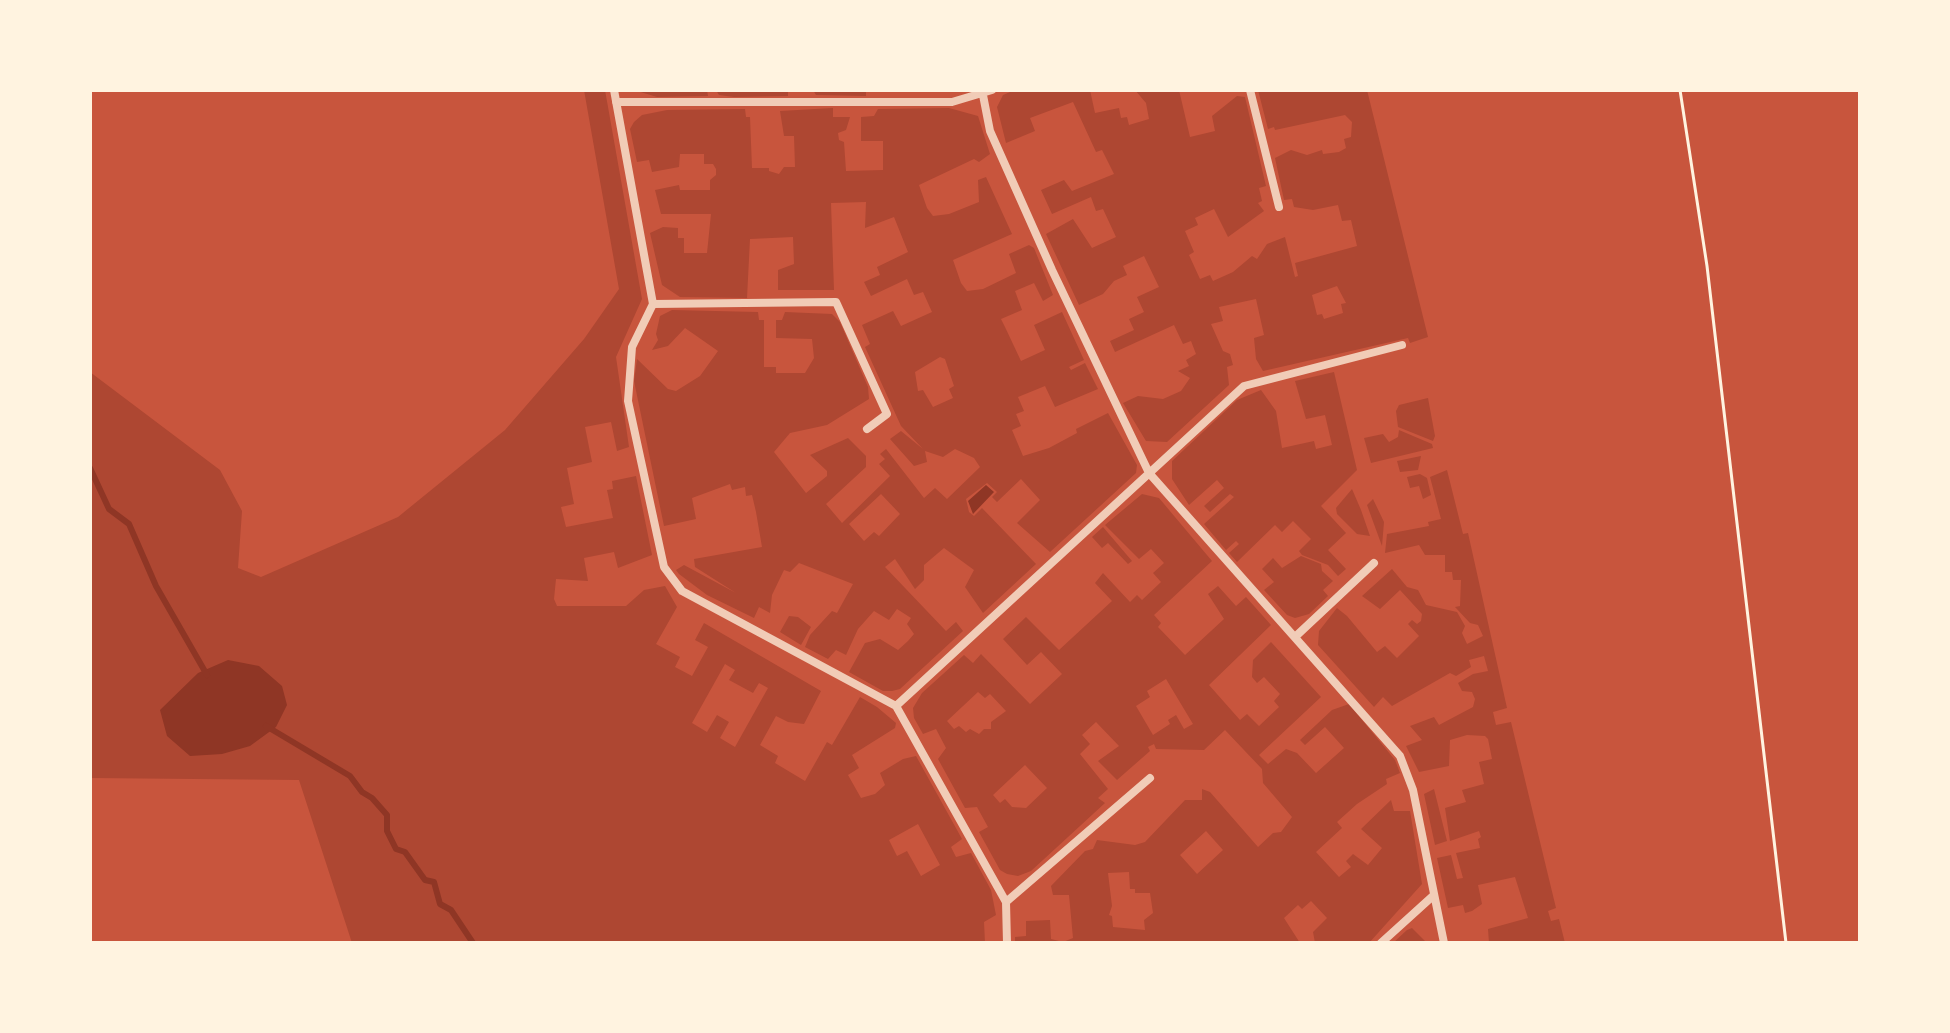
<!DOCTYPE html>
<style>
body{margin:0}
#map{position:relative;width:1950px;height:1033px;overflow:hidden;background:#c8553d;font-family:"Fira Sans Condensed",sans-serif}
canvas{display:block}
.frame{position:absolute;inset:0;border:92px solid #fff3e0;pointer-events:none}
</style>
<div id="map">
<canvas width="1950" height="1033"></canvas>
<div class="frame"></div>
</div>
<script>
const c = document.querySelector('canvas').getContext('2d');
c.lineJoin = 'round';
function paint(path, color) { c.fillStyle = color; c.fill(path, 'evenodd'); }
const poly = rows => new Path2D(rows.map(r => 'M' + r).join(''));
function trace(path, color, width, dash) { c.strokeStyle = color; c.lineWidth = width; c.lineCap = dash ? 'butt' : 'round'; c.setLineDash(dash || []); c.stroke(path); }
paint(poly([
 [584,90,605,90,642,299,616,357,629,447,617,451,611,422,585,427,592,462,567,468,574,504,561,507,566,527,613,518,607,490,613,489,612,481,636,476,652,555,618,568,614,552,584,558,588,581,556,579,554,599,557,606,626,606,644,590,665,586,677,607,656,644,680,657,675,667,692,676,708,647,695,640,704,623,821,691,804,724,788,722,776,716,760,745,778,756,775,763,805,781,827,742,832,745,860,697,877,707,896,723,895,728,852,755,859,768,848,775,861,798,875,794,885,785,880,773,903,759,916,756,962,839,951,847,956,857,971,853,991,890,996,915,984,922,985,943,352,943,299,780,90,778,90,372,220,470,242,511,238,568,261,577,398,517,505,430,584,339,619,289],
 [725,664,735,670,729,680,753,693,759,683,768,688,735,747,720,738,729,722,717,715,707,732,692,723],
 [918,824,940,865,921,876,907,851,897,856,889,840],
 [634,90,707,90,708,96,657,97],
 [716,90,788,90,788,96,734,97,719,95],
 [813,90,866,90,866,96,816,95],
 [1015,90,1090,90,1095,113,1119,108,1121,118,1127,117,1129,125,1149,119,1146,103,1135,90,1179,90,1190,137,1215,131,1212,116,1237,96,1245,97,1266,186,1259,188,1262,201,1258,203,1264,211,1228,237,1214,209,1195,218,1198,225,1185,231,1194,252,1189,255,1200,279,1210,275,1213,281,1233,272,1252,256,1257,259,1267,244,1285,237,1295,277,1298,276,1295,263,1357,246,1351,220,1342,221,1338,205,1313,210,1294,207,1292,199,1284,200,1275,158,1291,150,1307,155,1322,150,1323,154,1339,152,1346,148,1344,139,1351,137,1352,122,1345,115,1275,130,1274,127,1268,129,1258,90,1367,90,1428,337,1410,343,1408,338,1263,371,1256,359,1254,338,1264,335,1256,299,1219,307,1223,321,1211,324,1223,351,1230,354,1233,365,1227,367,1229,385,1167,442,1146,441,1123,403,1138,396,1163,399,1181,391,1190,378,1178,371,1189,366,1186,360,1196,354,1191,341,1183,344,1174,325,1115,352,1110,341,1134,330,1129,319,1144,312,1137,297,1159,287,1144,256,1123,266,1127,275,1114,281,1103,294,1079,305,1046,234,1073,219,1092,248,1116,237,1103,209,1096,211,1091,197,1052,214,1041,190,1064,180,1072,191,1114,174,1102,150,1096,152,1073,102,1030,118,1035,131,1006,143,997,107,1003,95],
 [1337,286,1346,303,1341,304,1343,313,1324,319,1322,314,1317,315,1312,295],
 [833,108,833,117,850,117,846,130,838,133,839,140,844,142,846,171,883,170,883,141,861,141,861,117,874,116,878,109,949,108,978,116,990,154,979,162,974,159,919,185,927,208,933,216,949,214,979,202,978,180,986,177,1012,234,953,260,961,283,967,291,983,289,1016,273,1009,254,1029,245,1034,248,1053,295,1043,301,1034,283,1015,291,1022,310,1001,319,1005,327,1021,361,1045,350,1034,325,1062,312,1084,360,1069,367,1071,370,1085,363,1098,389,1055,407,1045,386,1018,397,1024,411,1016,414,1021,426,1012,430,1023,456,1049,448,1077,433,1076,429,1108,413,1137,465,1136,473,1050,552,1017,523,1040,500,1021,479,997,502,992,497,997,492,987,483,966,499,969,512,974,516,982,508,1036,564,983,613,965,587,974,570,944,548,924,565,924,580,915,589,895,559,885,567,946,631,956,622,963,631,900,689,892,691,883,691,849,672,865,643,880,639,898,650,908,641,914,634,907,624,911,618,897,609,889,620,874,611,858,629,846,655,836,650,828,659,805,647,810,635,832,611,837,613,853,584,799,563,790,572,784,570,772,595,770,613,759,607,754,618,707,595,679,574,676,570,684,565,736,593,695,567,694,559,762,547,756,512,752,495,746,496,745,487,732,490,730,484,692,498,696,519,664,526,634,381,637,359,668,389,676,391,700,376,718,351,685,328,668,346,652,350,658,340,656,334,660,316,672,310,758,312,759,320,764,320,764,367,776,367,776,373,805,373,814,358,812,339,776,338,776,320,782,320,785,312,832,314,840,322,868,387,869,399,827,425,790,433,774,452,806,493,827,476,827,471,810,455,848,438,866,456,866,467,826,504,842,523,890,476,879,464,885,459,880,454,886,449,924,498,935,488,947,499,980,467,974,458,955,449,943,457,925,451,927,462,914,466,890,439,901,431,923,449,901,426,865,347,870,344,862,325,893,311,901,326,932,312,923,292,914,295,907,279,871,296,864,282,880,275,877,267,908,252,894,217,865,228,866,202,831,203,834,290,778,290,778,270,794,264,793,237,750,239,747,298,680,297,662,285,650,233,663,227,678,228,678,238,684,238,684,253,707,253,711,214,661,214,655,190,679,185,680,190,710,190,710,180,716,175,716,169,713,164,704,164,704,154,680,154,679,167,652,172,649,160,637,162,630,129,634,122,642,115,667,110,745,109,746,117,750,117,752,168,769,168,769,171,779,174,784,167,795,167,794,136,784,136,780,111],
 [940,357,945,359,954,386,949,389,953,398,933,407,923,390,918,391,915,372],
 [881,494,900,514,879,536,874,532,864,541,849,524],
 [1334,372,1357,470,1321,506,1346,533,1328,550,1346,569,1338,576,1328,565,1302,555,1299,551,1311,539,1293,521,1282,532,1275,525,1237,562,1229,553,1239,544,1236,541,1226,550,1204,524,1234,497,1230,494,1210,512,1204,506,1224,488,1217,480,1189,505,1172,479,1172,461,1237,400,1261,390,1276,411,1282,448,1314,441,1316,449,1332,445,1325,415,1306,419,1295,381],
 [1428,398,1435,436,1433,441,1398,427,1396,411,1399,405],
 [1399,430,1432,444,1433,448,1371,463,1364,438,1383,434,1389,442,1398,437],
 [1421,456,1418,470,1400,472,1397,461],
 [1447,470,1463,534,1468,533,1507,708,1493,712,1496,725,1511,722,1556,908,1548,911,1551,921,1559,919,1565,943,1489,943,1488,929,1528,918,1515,877,1478,885,1482,904,1472,911,1465,913,1463,905,1448,908,1437,858,1451,855,1457,879,1463,878,1456,853,1480,848,1478,839,1481,837,1479,831,1450,841,1445,808,1466,802,1462,790,1484,784,1479,762,1492,759,1488,739,1485,736,1467,735,1450,740,1449,766,1419,772,1406,746,1422,740,1410,726,1434,717,1439,725,1473,707,1475,699,1472,692,1462,691,1458,683,1473,674,1488,671,1484,656,1469,660,1471,667,1456,676,1450,673,1392,706,1383,697,1374,707,1318,645,1319,631,1337,608,1347,616,1377,652,1385,646,1397,658,1419,636,1408,624,1412,620,1417,624,1421,621,1422,614,1400,590,1380,609,1362,596,1392,569,1407,587,1418,590,1426,605,1457,612,1465,626,1462,633,1467,644,1483,636,1478,625,1470,623,1455,607,1460,606,1461,580,1453,580,1452,572,1445,572,1445,555,1425,555,1419,545,1385,553,1387,534,1429,526,1428,522,1441,519,1430,477],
 [1420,474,1427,478,1431,495,1423,499,1419,486,1410,488,1407,477],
 [1352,489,1361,510,1370,536,1357,534,1337,514,1336,508],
 [1142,494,1159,498,1212,561,1154,615,1161,623,1158,627,1185,655,1224,619,1208,594,1218,586,1236,606,1246,597,1271,625,1209,685,1240,720,1247,714,1259,726,1279,707,1274,701,1280,694,1264,677,1257,683,1252,677,1253,660,1271,642,1321,697,1259,755,1268,764,1286,749,1297,753,1316,773,1344,748,1325,727,1305,745,1300,740,1332,710,1349,704,1395,760,1400,773,1386,779,1387,784,1357,804,1337,822,1342,828,1316,852,1339,877,1351,867,1346,861,1353,854,1368,865,1382,848,1361,829,1391,800,1394,811,1410,811,1422,884,1369,943,1315,943,1313,932,1327,918,1311,901,1302,909,1298,905,1284,918,1300,943,1015,943,1015,937,1026,936,1026,921,1050,920,1051,939,1063,942,1073,938,1069,895,1053,895,1051,886,1085,851,1093,849,1097,840,1135,845,1145,842,1185,800,1202,800,1202,789,1210,792,1258,847,1273,833,1281,832,1292,817,1263,783,1262,769,1225,730,1204,750,1156,749,1154,744,1148,747,1150,751,1117,780,1098,761,1119,746,1096,722,1082,735,1090,744,1080,754,1108,789,1098,798,1105,803,1031,871,1018,876,1007,874,1000,870,979,832,988,827,977,807,965,808,938,759,946,748,936,729,923,734,914,718,913,708,922,693,964,655,973,663,981,654,1030,704,1062,674,1041,652,1027,665,1003,639,1026,617,1059,650,1112,601,1095,583,1103,573,1130,602,1137,595,1142,600,1161,582,1153,573,1164,563,1151,549,1139,559,1105,525],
 [1166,679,1193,724,1184,729,1176,715,1168,720,1170,724,1153,735,1136,706,1150,697,1147,691],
 [978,692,985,698,990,694,1006,711,991,722,991,729,984,729,979,734,970,729,966,732,959,726,954,729,947,721],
 [1025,765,1047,788,1026,808,1012,807,1005,799,1000,803,993,795],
 [1206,831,1223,850,1197,874,1180,855],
 [1129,872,1130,889,1135,889,1135,893,1150,893,1153,913,1144,920,1145,930,1113,927,1112,916,1109,915,1112,906,1108,873],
 [1373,499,1384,522,1382,546,1367,505],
 [1103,527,1132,561,1128,564,1108,543,1102,548,1092,537],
 [1301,556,1321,564,1322,571,1333,581,1323,590,1328,596,1309,614,1295,618,1287,615,1264,590,1274,582,1262,569,1273,558,1282,568],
 [789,616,798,617,811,627,801,645,780,632],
 [1434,789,1447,841,1435,845,1424,794],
 [1412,928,1427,943,1393,943,1407,930]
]), '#ae4732');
paint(poly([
 [986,485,994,492,973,514,968,501],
 [228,660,259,666,282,686,287,705,276,727,250,746,222,754,190,756,167,736,160,710,198,673]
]), '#8f3625');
trace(poly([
 [90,468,109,509,129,524,156,586,207,675],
 [266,726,350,776,362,792,372,798,387,815,387,831,396,849,405,852,425,880,434,882,440,904,451,910,473,943]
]), '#8f3625', 6);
trace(poly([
 [1680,90,1707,266,1786,943]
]), '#fff3e0', 3);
trace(poly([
 [614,90,653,304,632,347,628,401,664,567,682,591,896,706,1006,902,1007,943],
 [982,90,990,131,1052,270,1149,473,1400,756,1413,790,1444,943],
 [1250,90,1279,207],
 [616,102,952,102,992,90],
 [653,304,836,302,887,414,867,429],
 [1295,637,1374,563],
 [896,706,1244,386,1402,345],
 [1006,902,1150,778],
 [1381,943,1434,895]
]), '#f1ccb7', 8);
</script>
